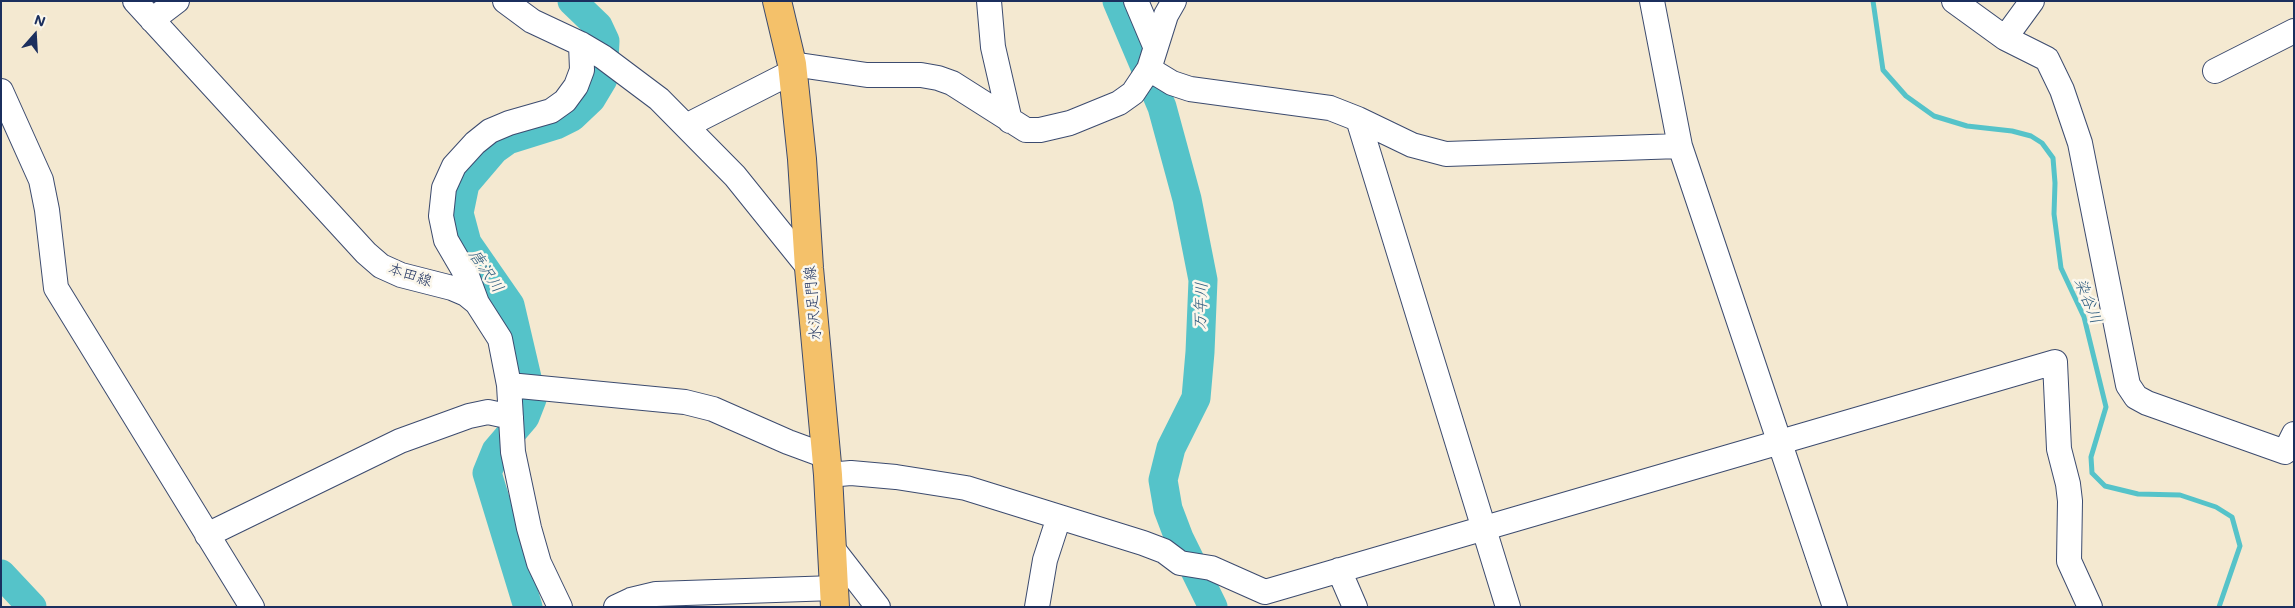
<!DOCTYPE html>
<meta charset="utf-8">
<style>
body{margin:0}
#map{position:relative;width:2295px;height:608px;overflow:hidden;background:#f4e9d1;font-family:Mali,sans-serif}
canvas{display:block}
.frame{position:absolute;inset:0;border:2px solid #1b2f5e;pointer-events:none}
.north{position:absolute;left:10px;top:10px;width:50px;height:50px;-webkit-text-stroke:4px #fbf7ec;paint-order:stroke;rotate:19deg;font-size:14px;font-weight:700;line-height:20px;text-align:center;color:#1b2f5e}
.north::after{content:'';display:block;margin:auto;width:18px;height:22px;background:#1b2f5e;clip-path:polygon(50% 0,100% 100%,50% 72%,0 100%)}
</style>
<div id="map">
<canvas width="2295" height="608"></canvas>
<div class="frame"></div>
<div class="north">N</div>
</div>
<script>
const c = document.querySelector('canvas').getContext('2d');
c.lineJoin = 'round';
const poly = rows => new Path2D(rows.map(r => 'M' + r).join(''));
function trace(path, color, width, dash) { c.strokeStyle = color; c.lineWidth = width; c.lineCap = dash ? 'butt' : 'round'; c.setLineDash(dash || []); c.stroke(path); }
function write(font, color, halo, rows, align = 'center') {
  c.font = font + ' Mali,"Klee One",sans-serif'; c.lineWidth = 5; c.setLineDash([]); c.textBaseline = 'middle'; c.strokeStyle = halo; c.fillStyle = color; for (const [text, x, y, turn = 0] of rows) {
    c.save(); c.translate(x, y); c.rotate((+turn || 0) * Math.PI / 180); c.textAlign = isNaN(turn) ? turn : align; if (halo) c.strokeText(text, 0, 0); c.fillText(text, 0, 0); c.restore();
  }
}
trace(poly([
 [1873,1,1883,70,1906,96,1934,116,1967,126,2012,131,2031,136,2042,143,2053,158,2055,183,2054,214,2061,268,2084,317,2106,407,2091,457,2092,473,2105,486,2138,494,2180,495,2216,507,2232,517,2240,546,2219,607]
]), '#55c3c9', 5);
trace(poly([
 [1117,1,1162,107,1187,199,1203,280,1200,352,1196,398,1171,448,1163,480,1168,509,1179,538,1213,607],
 [1,574,32,607],
 [528,607,487,473,496,451,525,417,532,399,510,305,467,243,459,213,465,184,494,150,508,140,556,125,572,117,591,99,603,79,605,41,598,26,572,1]
]), '#55c3c9', 29);
const minor = poly([
 [135,1,366,253,381,266,401,275,452,288,466,294,477,303,500,339,509,385,513,452,529,528,539,563,560,607],
 [505,1,532,21,581,44,603,57,659,99,735,176,809,268],
 [989,1,993,47,1010,121],
 [1136,1,1155,46],
 [1652,1,1680,146,1835,607],
 [1954,1,2005,38,2047,59,2062,90,2080,143,2128,385,2136,397,2147,403,2285,452,2294,434],
 [152,20,177,1],
 [2005,38,2032,1],
 [792,64,867,75,921,75,938,78,952,83,1026,130,1040,130,1070,123,1119,103,1133,93,1149,69,1166,15,1174,1],
 [1149,69,1172,83,1190,89,1330,108,1358,119,1412,145,1446,154,1680,146],
 [2215,71,2294,31],
 [1,91,41,180,47,210,56,288,252,607],
 [1358,119,1508,607],
 [686,126,792,72],
 [477,303,467,276,446,240,441,216,444,188,454,166,475,143,490,131,509,123,551,111,565,101,576,86,582,70,581,44],
 [509,385,685,402,713,409,788,442,826,456],
 [828,475,851,473,896,477,966,488,1143,543,1164,551,1180,563,1211,568,1265,592,2055,362,2059,449,2068,484,2070,501,2069,561,2090,607],
 [207,535,400,441,469,416,488,412,511,417],
 [833,549,878,607],
 [1339,570,1355,607],
 [616,607,631,600,656,594,835,588],
 [1037,607,1045,560,1059,517]
]);
const major = poly([
 [777,1,792,64,802,159,809,268,828,475,835,607]
]);
trace(minor, '#3c4b6f', 26);
trace(major, '#3c4b6f', 30);
trace(minor, '#fff', 24);
trace(major, '#f4c16a', 28);
write('15px', '#1b2f5e', '#fbf7ec', [
 ["本田線",410,275,18],
 ["水沢足門線",813,303,-95]
]);
write('italic 16px', '#2c5b7e', '#fbf7ec', [
 ["唐沢川",486,271,56],
 ["染谷川",2088,301,68],
 ["万年川",1201,306,-88]
]);
</script>
